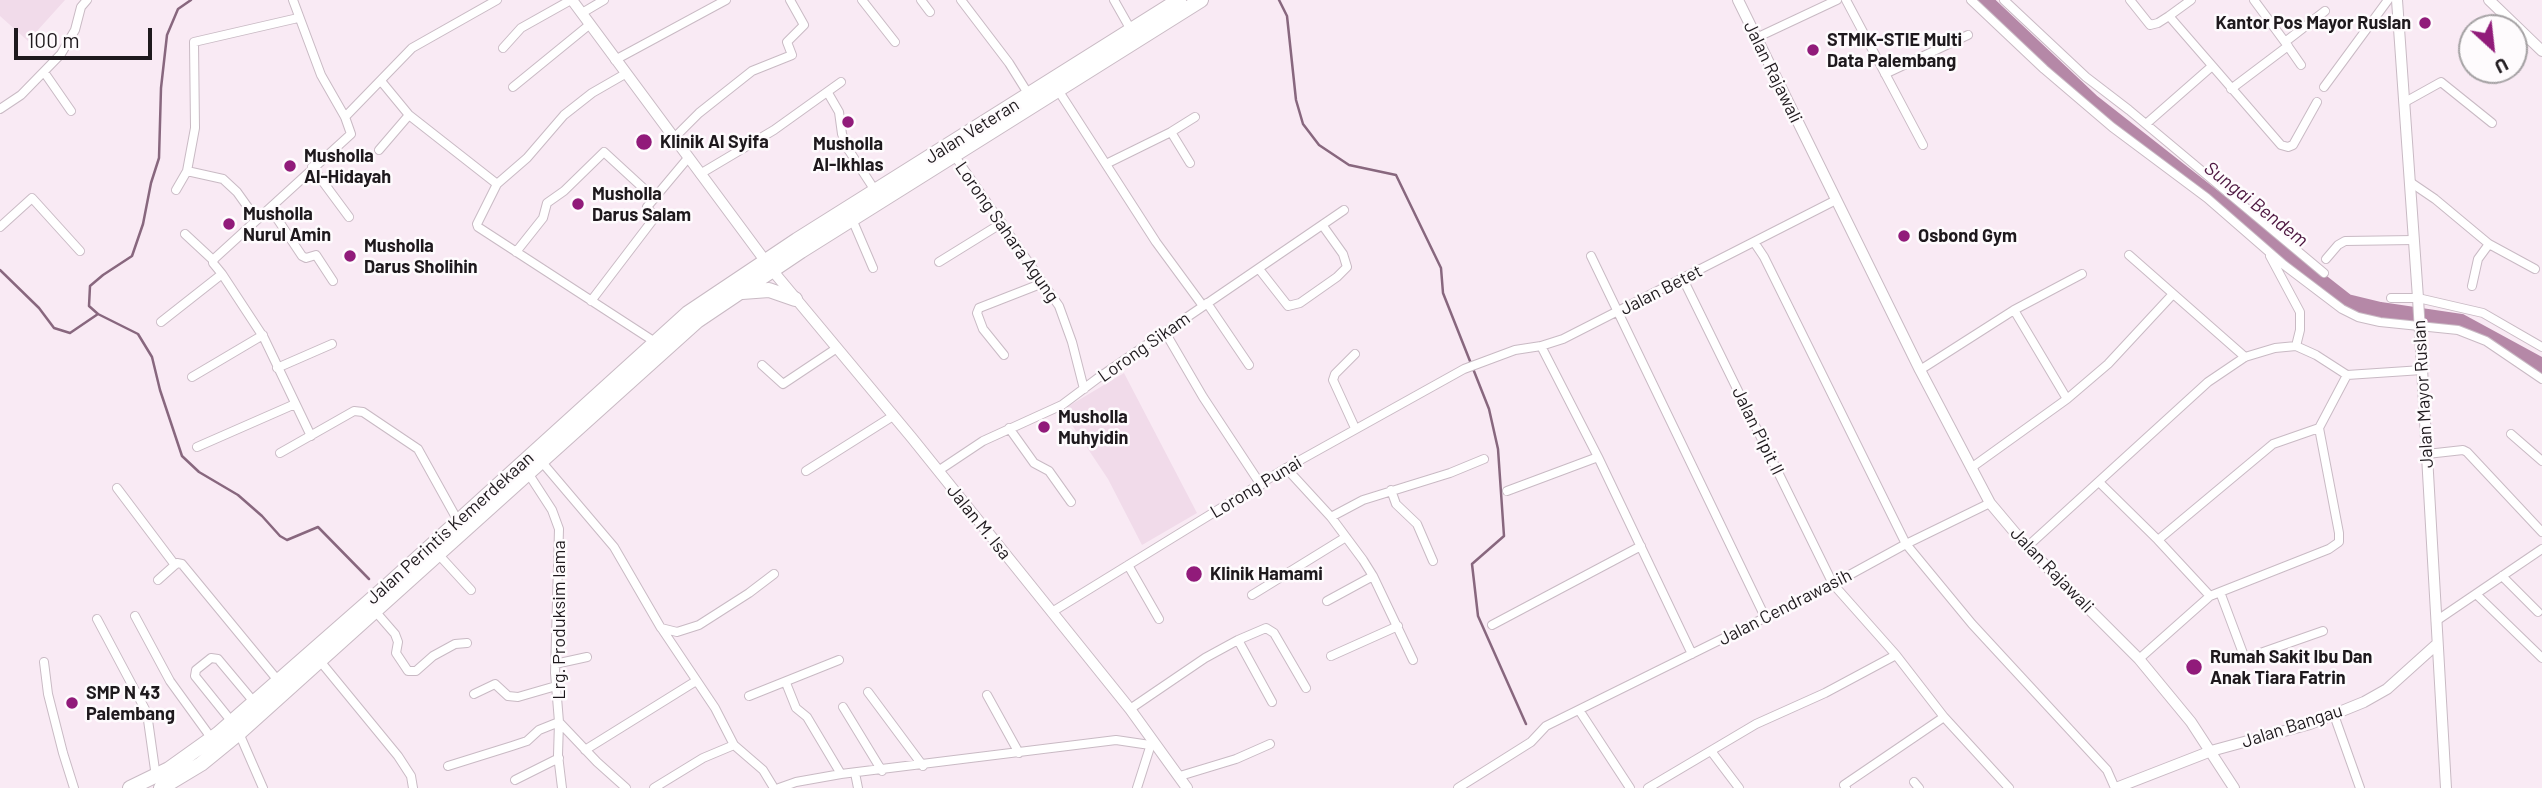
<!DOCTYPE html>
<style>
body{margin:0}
#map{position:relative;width:2542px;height:788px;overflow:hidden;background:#f9eaf4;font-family:Barlow,sans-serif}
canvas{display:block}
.north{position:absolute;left:2458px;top:14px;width:70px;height:70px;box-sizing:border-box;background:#fefbfd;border:2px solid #a4a1a3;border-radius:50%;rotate:153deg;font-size:19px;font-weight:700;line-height:28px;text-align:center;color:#1e191d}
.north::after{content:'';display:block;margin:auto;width:24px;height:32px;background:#911b7a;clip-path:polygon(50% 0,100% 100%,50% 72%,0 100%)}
.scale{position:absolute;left:14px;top:28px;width:138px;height:32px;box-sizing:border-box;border:4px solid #1e191d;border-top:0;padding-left:9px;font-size:21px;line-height:24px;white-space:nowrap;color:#1e191d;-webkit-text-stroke:5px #fefbfd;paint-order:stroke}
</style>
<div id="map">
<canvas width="2542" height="788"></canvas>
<div class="north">U</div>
<div class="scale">100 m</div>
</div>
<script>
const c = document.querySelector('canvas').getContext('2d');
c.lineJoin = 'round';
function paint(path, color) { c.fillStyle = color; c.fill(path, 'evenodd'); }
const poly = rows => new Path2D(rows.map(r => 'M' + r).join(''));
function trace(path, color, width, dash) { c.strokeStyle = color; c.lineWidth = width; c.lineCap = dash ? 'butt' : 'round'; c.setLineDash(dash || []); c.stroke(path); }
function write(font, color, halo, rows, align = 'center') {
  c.font = font + ' Barlow,sans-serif'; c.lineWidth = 5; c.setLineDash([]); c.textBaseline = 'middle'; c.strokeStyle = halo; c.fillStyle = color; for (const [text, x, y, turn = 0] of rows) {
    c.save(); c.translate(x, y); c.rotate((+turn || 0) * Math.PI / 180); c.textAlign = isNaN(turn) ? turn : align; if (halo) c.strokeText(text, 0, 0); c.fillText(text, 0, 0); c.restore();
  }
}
paint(poly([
 [0,0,65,0,28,41,0,16],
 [1124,373,1197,513,1142,545,1108,479,1062,410]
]), '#f1dbea');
trace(poly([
 [1279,0,1287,16,1296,100,1303,124,1319,145,1349,165,1396,175,1441,268,1443,293,1489,409,1498,449,1504,536,1472,564,1478,616,1526,724],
 [0,270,39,308,54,328,70,333,98,314,138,334,152,357,160,390,182,456,199,472,238,495,262,516,280,536,287,540,318,527,369,579],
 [98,314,89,306,90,286,103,275,132,256,143,224,151,183,159,158,161,88,167,35,178,9,191,0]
]), '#88677e', 2.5);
trace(poly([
 [1984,0,2092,102,2347,302,2380,310,2461,322,2542,366]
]), '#b588a7', 16);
const street = poly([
 [862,0,895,42],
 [921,0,930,12],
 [961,0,1009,63,1029,95],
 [1114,0,1131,30],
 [1846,0,1923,145],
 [1971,0,2044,69,2112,127,2207,198,2284,265,2342,309,2358,317,2380,322,2458,330,2486,341,2542,379],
 [2004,0,2086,77,2129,110,2324,273],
 [2130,0,2150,25,2158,23,2169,16],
 [2191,0,2169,16,2281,145,2288,147,2293,145,2317,102],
 [2254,0,2285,42],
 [582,13,604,0],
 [1756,38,1837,0],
 [503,48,521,28,571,0],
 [615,60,726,0],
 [2301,65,2285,42,2325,11],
 [44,72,71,111],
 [625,74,592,93,564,115,527,158,497,184,477,224,478,227,655,342],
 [1885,74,1968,35],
 [381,81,409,115,497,184],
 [513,87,589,25],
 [2324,87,2388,0],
 [2231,89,2288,46],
 [1058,90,1156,242,1203,306],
 [828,93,839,112,842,134,848,149,876,192],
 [2405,102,2441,82,2492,123],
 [0,109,21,95,61,54,75,30,81,7,87,0],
 [345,117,412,48,497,0],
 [2146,124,2211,67],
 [1171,132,1190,163],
 [673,139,699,113,752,71,792,55,787,42,804,25,790,0],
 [379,150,409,115],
 [954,155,1059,306,1072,342,1084,389],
 [1106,164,1171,132,1195,117],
 [312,167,349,217],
 [187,171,223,179,237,192,257,220],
 [700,174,774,130,841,82],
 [2410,182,2435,199,2489,244,2535,269],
 [176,190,187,171,195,128,194,42,298,18],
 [270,208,302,256,306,258,316,255,333,281],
 [852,219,873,268],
 [0,227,32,198,80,251],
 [185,234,213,260],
 [1754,242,1764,257,1906,544,1972,624,2107,770,2115,788],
 [516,252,543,218,547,203,564,191,604,152,654,198],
 [2129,255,2245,357],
 [1591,256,1765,617],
 [2270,256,2300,312,2300,330,2296,346],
 [2326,259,2338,245,2345,241,2414,240],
 [939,262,1002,223],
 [1259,269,1288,306,1300,303,1337,277,1347,267,1343,254,1323,226],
 [222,274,213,263,214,259,351,134,345,117,321,75,293,0],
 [1683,279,1833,584,1896,655,1944,717,2009,788],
 [2472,286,2478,259,2489,244],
 [2391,298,2418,298,2483,313,2542,347],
 [591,301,655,217,647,207,688,158],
 [1207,303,1249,365],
 [2014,310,2067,399],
 [161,322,222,274,264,338,311,436],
 [1165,332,1203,397,1261,485],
 [1541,346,1598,457,1692,654],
 [1355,354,1335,374,1333,380,1355,428],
 [1004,355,983,329,977,313,979,308,1043,283],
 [762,365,783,384,837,348],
 [277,368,332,344],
 [1920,370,2014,310,2082,274],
 [192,377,263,335],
 [1009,428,1034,463,1049,471,1071,502],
 [2511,434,2542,461],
 [197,447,295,404],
 [280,453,354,411,363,412,418,449,458,521],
 [2427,454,2463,450,2467,452,2542,532],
 [541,461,614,547,661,628,677,632,699,625,749,593,774,574],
 [1286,468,1331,517,1363,560,1373,576,1413,660],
 [1971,468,2067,399,2108,364,2173,294],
 [806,471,893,416],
 [938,471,983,441,1062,405,1098,378,1344,210],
 [528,473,552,510,559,529,555,673,559,722,597,762,626,788],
 [2100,483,2158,540,2273,444,2319,428,2347,375],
 [117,488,175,565],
 [1391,490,1396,504,1417,524,1433,561],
 [1507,491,1598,457],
 [1331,517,1363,500,1450,473,1484,459],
 [2158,540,2210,596],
 [2027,547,2208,382,2245,357,2275,348,2296,346,2316,355,2347,375,2422,370],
 [439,555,471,590],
 [1128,565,1159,619],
 [2502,576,2538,612],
 [158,580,177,563,182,564,280,683],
 [2220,592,2244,656,2249,657,2323,631],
 [2476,594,2542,658],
 [1252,595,1346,537],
 [1327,601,1373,576],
 [375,611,395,634,398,642,396,653,408,671,416,671,433,656,455,644,467,643],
 [1052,612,1286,468,1464,369,1515,350,1541,346,1563,339,1836,200],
 [135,616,170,681,212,739],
 [97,619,147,713,156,777],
 [2436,621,2542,549],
 [1492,625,1641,546],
 [662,629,715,708,734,745,763,770,774,788],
 [1238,640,1272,702],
 [1331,656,1398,626],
 [2139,659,2210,596,2329,549,2339,542,2339,533,2319,428],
 [320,661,398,756,411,776,413,788],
 [44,662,48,694,63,753,74,788],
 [555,664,587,657],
 [786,683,796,708,807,717,841,774],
 [868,692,923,766],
 [474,694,495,684,508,696,518,697,556,686],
 [987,695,1019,753],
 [749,696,839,660],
 [843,707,882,771],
 [1130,709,1205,658,1238,640,1266,628,1274,633,1306,688],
 [1579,710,1630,788],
 [2334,715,2360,788],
 [232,722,195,676,196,670,211,658,218,659,254,702],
 [239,733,263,788],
 [585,750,696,681],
 [1711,751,1739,788],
 [448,766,512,746,527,741,539,730,559,722,558,755,562,788],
 [855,773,858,788],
 [1180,776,1236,759,1270,744],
 [515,780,559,758],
 [1914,782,1919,788],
 [654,788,703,758,734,745],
 [779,788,796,782,841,774,1116,740,1150,745],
 [1137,788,1152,741],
 [1458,788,1531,742,1546,726,1833,584,1906,544,1990,503],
 [1648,788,1756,724,1825,693,1896,655],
 [1846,788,1844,785,1944,717]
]);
const secondary = poly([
 [572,0,772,270,912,438,1130,709,1187,788],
 [1738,0,1920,370,1990,503,2027,547,2139,659,2191,722,2234,788],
 [2397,0,2418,298,2446,788],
 [2489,0,2542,51],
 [2211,751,2310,724,2364,702,2387,689,2437,644],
 [2116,788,2206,753]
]);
const highway = poly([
 [742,292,769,290,795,299],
 [130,788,169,769,218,734,389,584,688,313,797,240,1179,0],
 [161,788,201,764,239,733,697,321,801,251,1201,0]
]);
trace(street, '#c9bac4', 10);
trace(secondary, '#c9bac4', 12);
trace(highway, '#c9bac4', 16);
trace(street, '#fff', 8);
trace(secondary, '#fff', 10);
trace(highway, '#fff', 14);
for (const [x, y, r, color] of [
 [2425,23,7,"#911b7a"],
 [1813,50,7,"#911b7a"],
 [848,122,7,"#911b7a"],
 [644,142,9,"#911b7a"],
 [290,166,7,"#911b7a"],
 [578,204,7,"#911b7a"],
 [229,224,7,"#911b7a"],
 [1904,236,7,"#911b7a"],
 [350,256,7,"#911b7a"],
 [1044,427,7,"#911b7a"],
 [1194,574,9,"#911b7a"],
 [2194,667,9,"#911b7a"],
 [72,703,7,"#911b7a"]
]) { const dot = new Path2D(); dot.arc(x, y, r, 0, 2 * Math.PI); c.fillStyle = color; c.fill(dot); trace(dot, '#fefbfd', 2.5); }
write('bold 18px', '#1e191d', '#fefbfd', [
 ["Kantor Pos Mayor Ruslan",2411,23,"right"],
 ["STMIK-STIE Multi",1827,40],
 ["Data Palembang",1827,61],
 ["Klinik Al Syifa",660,142],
 ["Musholla",848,144,"center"],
 ["Al-Ikhlas",848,165,"center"],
 ["Musholla",304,156],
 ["Al-Hidayah",304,177],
 ["Musholla",592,194],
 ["Darus Salam",592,215],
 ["Musholla",243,214],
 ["Nurul Amin",243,235],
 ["Osbond Gym",1918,236],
 ["Musholla",364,246],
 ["Darus Sholihin",364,267],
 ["Musholla",1058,417],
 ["Muhyidin",1058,438],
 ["Klinik Hamami",1210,574],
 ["Rumah Sakit Ibu Dan",2210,657],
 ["Anak Tiara Fatrin",2210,678],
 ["SMP N 43",86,693],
 ["Palembang",86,714]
], 'left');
write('18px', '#1e191d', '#fefbfd', [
 ["Jalan Rajawali",1773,72,64],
 ["Jalan Veteran",972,131,-32],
 ["Lorong Sahara Agung",1007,232,55],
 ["Jalan Betet",1661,290,-27],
 ["Lorong Sikam",1144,347,-35],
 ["Jalan Mayor Ruslan",2423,394,-93],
 ["Jalan Pipit II",1758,431,64],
 ["Lorong Punai",1256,487,-31],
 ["Jalan M. Isa",979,522,51],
 ["Jalan Perintis Kemerdekaan",450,528,-42],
 ["Jalan Rajawali",2052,570,46],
 ["Jalan Cendrawasih",1785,607,-27],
 ["Lrg. Produksim lama",559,620,-90],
 ["Jalan Bangau",2292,726,-18]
]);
write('italic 19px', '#4c153f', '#fefbfd', [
 ["Sungai Bendem",2256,204,38]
]);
</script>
